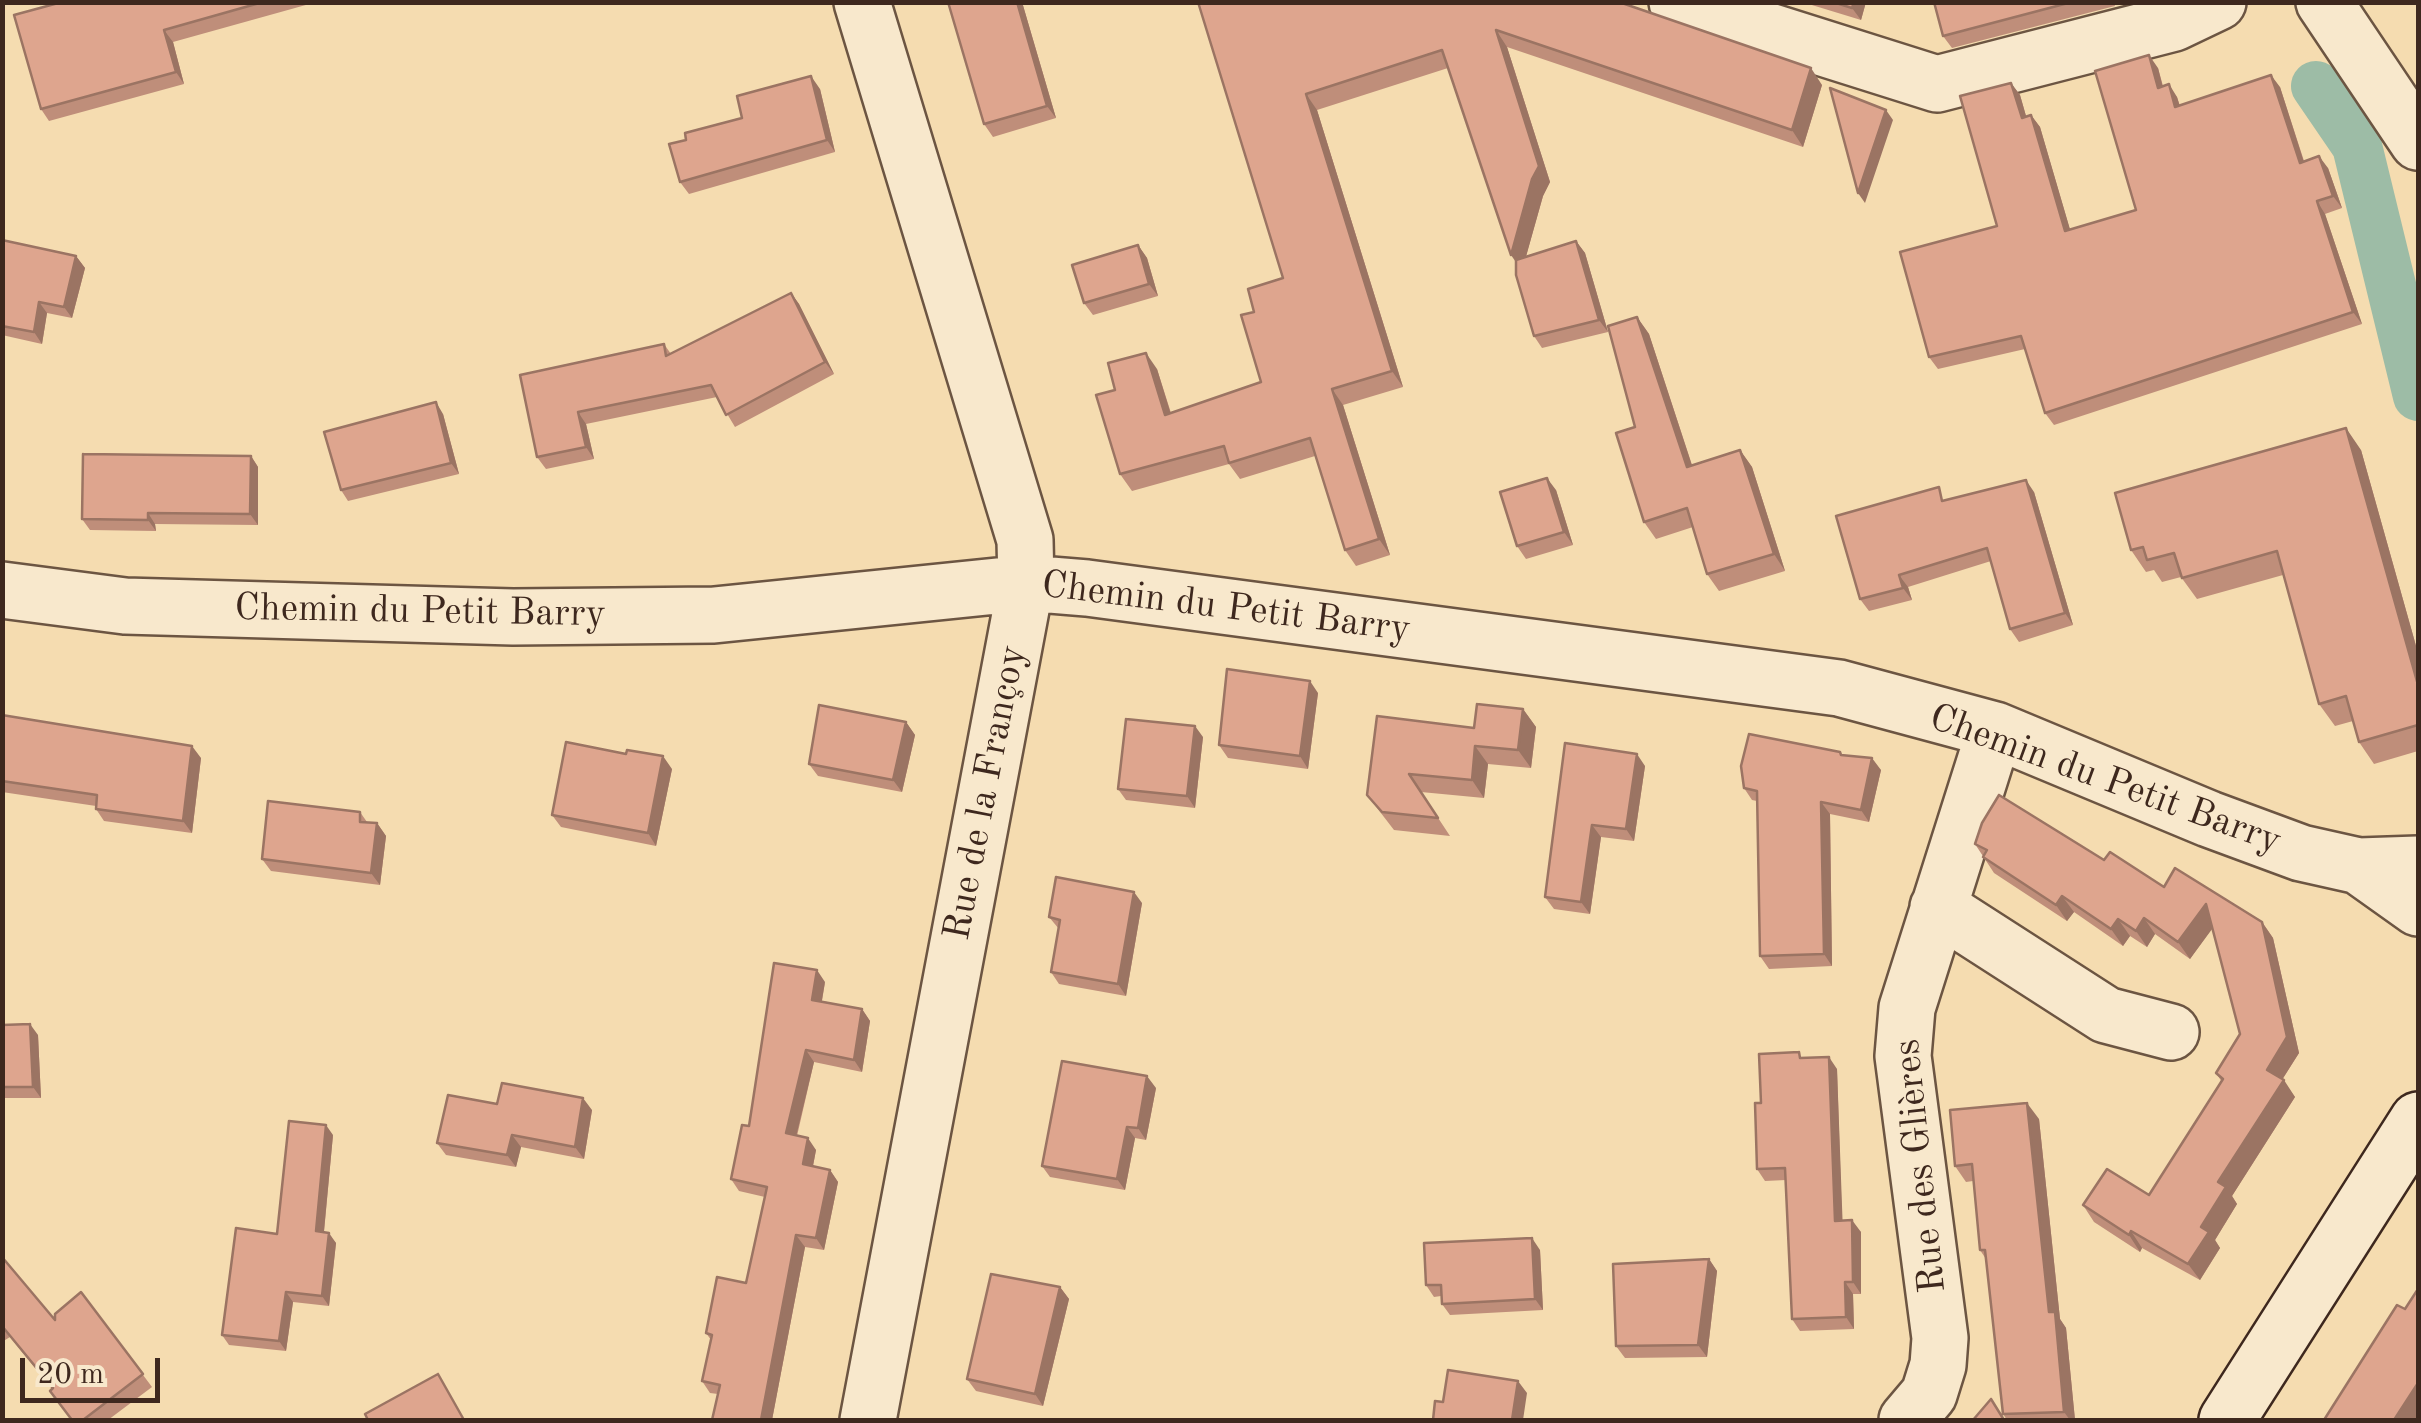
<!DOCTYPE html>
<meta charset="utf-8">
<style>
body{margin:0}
#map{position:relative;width:2421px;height:1423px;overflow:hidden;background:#f5dcb0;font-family:"Old Standard TT",serif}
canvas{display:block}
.frame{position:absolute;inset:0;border:5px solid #3e281e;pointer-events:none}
.scale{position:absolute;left:20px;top:1358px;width:140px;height:45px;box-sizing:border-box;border:5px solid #3e281e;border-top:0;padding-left:12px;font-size:30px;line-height:35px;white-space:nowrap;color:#3e281e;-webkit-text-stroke:8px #f8e8cc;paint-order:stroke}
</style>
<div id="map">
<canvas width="2421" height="1423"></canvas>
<div class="frame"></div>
<div class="scale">20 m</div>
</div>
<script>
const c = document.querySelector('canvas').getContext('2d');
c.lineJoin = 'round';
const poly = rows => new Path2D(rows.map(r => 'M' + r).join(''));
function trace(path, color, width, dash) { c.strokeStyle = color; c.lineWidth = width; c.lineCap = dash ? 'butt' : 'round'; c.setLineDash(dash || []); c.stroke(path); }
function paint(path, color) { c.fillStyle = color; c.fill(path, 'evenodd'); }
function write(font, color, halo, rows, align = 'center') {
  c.font = font + ' "Old Standard TT",serif'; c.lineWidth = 10; c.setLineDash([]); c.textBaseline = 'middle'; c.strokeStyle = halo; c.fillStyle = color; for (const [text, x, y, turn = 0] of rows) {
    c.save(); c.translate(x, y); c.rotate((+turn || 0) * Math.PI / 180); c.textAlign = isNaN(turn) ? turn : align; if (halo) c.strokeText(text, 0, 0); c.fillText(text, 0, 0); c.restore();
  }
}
trace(poly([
 [2316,86,2357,146,2418,396]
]), '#9dbca6', 50);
const street = poly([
 [862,2,1025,540,1026,583,868,1420],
 [1677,2,1937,84,2174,23,2218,2],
 [2324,2,2418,142],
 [2,590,125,606,513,617,714,615,1026,583,1087,588,1839,688,1995,730,2209,819,2301,853,2359,866,2418,864],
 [2359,866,2418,908],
 [1938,907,2106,1015,2171,1032],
 [1907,1420,1929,1394,1938,1365,1940,1338,1903,1056,1907,1008,1995,730]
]);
const secondary = poly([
 [2227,1420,2418,1120]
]);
trace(street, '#6c5542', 60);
trace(secondary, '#3e281e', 60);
trace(street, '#f8e8cc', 55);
trace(secondary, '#f8e8cc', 55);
paint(poly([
 [62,2,313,2,313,3,173,42,184,84,49,121,41,109],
 [948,2,1022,2,1056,118,993,137,984,124],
 [1198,2,1619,2,1822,85,1803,147,1507,47,1550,182,1543,196,1526,256,1576,241,1585,253,1608,332,1542,348,1534,336,1516,262,1448,68,1317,110,1403,387,1343,405,1390,555,1356,566,1345,550,1315,456,1240,479,1229,464,1132,491,1120,474,1115,390,1157,369,1171,413,1261,382,1254,312,1283,278],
 [1802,2,1866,2,1861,20],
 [1934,2,2114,2,2115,6,1952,48,1943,36],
 [2158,68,2163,86,2177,97,2180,106,2280,87,2304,161,2328,168,2342,208,2325,214,2362,324,2054,425,2045,413,2025,349,1938,369,1929,357,1997,226,2011,83,2020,95,2026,116,2031,115,2040,127,2070,230,2136,210],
 [820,89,835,152,689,194,680,182,686,140],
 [2,240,76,256,85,268,72,318,47,313,42,344,2,335],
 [1138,245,1147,258,1158,296,1093,315,1084,303],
 [791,293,799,304,834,374,735,427,717,397,586,424,594,459,546,469,537,457,520,375,664,344,671,354],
 [1637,317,1649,334,1692,465,1740,450,1752,467,1785,571,1719,591,1707,574,1693,527,1656,539,1644,522,1635,427],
 [443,414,459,474,348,501,341,490],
 [2361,450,2418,653,2418,751,2374,764,2359,742,2353,721,2335,726,2319,704,2283,575,2197,599,2181,577,2162,582,2154,570,2146,572,2131,550],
 [251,456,258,467,258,525,155,524,156,531,90,530,82,519],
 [1556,490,1573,545,1526,559,1517,546],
 [2034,492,2073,625,2019,642,2010,629,1991,561,1908,587,1912,600,1869,611,1860,599,1947,500],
 [1318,693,1308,769,1228,758,1219,745],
 [1523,709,1536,727,1531,768,1488,764,1484,798,1421,792,1450,836,1394,830,1367,795,1474,728],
 [2,715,201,758,192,833,104,821,96,809,96,806,2,792],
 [906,722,915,735,902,792,818,776,809,764],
 [1203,737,1195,808,1126,800,1118,789],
 [1565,743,1645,766,1634,841,1601,837,1590,914,1554,909,1545,897],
 [1840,752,1842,755,1881,770,1869,822,1830,814,1832,966,1769,969,1760,956,1757,801,1752,800,1744,788],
 [672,769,656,846,561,827,552,815],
 [360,812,367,822,377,823,386,836,380,885,271,871,262,859],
 [1975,844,2104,860,2164,887,2262,922,2273,938,2299,1053,2282,1080,2295,1097,2232,1196,2237,1204,2215,1240,2220,1248,2200,1280,2142,1248,2140,1252,2094,1222,2083,1205,2149,1195,2222,1082,2216,1073,2240,1034,2212,928,2190,959,2155,934,2147,947,2130,936,2123,946,2074,912,2067,921,1994,873],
 [1142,903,1126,996,1059,984,1051,972,1059,929,1049,917],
 [825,982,822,1001,862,1009,870,1021,862,1072,814,1062,797,1136,816,1150,813,1166,830,1170,838,1182,824,1250,805,1247,772,1420,712,1420,718,1394,710,1393,702,1381,711,1340,706,1333,746,1283,765,1197,739,1191,731,1179,749,1126],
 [2,1025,38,1035,41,1098,2,1098],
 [1804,1058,1837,1069,1842,1221,1861,1232,1861,1294,1853,1294,1854,1329,1800,1331,1792,1319,1786,1180,1765,1181,1757,1169,1761,1103],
 [1156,1088,1146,1140,1135,1138,1125,1190,1050,1177,1042,1166],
 [497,1104,592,1110,584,1159,521,1147,516,1167,446,1155,437,1143],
 [2039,1119,2060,1319,2066,1328,2075,1420,2007,1420,2003,1414,1986,1259,1980,1250,1973,1181,1966,1182,1955,1166],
 [333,1135,324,1232,336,1243,329,1306,293,1302,286,1351,229,1345,222,1335],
 [1540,1250,1543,1310,1450,1315,1442,1304,1441,1296,1434,1297,1426,1285],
 [2,1257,55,1320,81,1292,152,1387,108,1420,71,1420,52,1389,10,1337,2,1342],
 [1709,1259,1717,1271,1707,1357,1625,1358,1616,1346],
 [1060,1287,1069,1299,1043,1406,976,1391,967,1379]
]), '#bf8e7a');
paint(poly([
 [1017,2,1022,2,1056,118,1047,106],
 [1854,2,1866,2,1861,20,1852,8],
 [164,30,173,42,184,84,176,72],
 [1496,30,1507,47,1550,182,1543,196,1522,271,1511,255],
 [2149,55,2158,68,2166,100,2158,88],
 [1811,68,1822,85,1803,147,1792,130],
 [2271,75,2280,87,2308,175,2300,163],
 [811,76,820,89,835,152,827,140],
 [2011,83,2020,95,2030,130,2022,118],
 [2169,84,2177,97,2184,120,2175,107],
 [1306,94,1317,110,1403,387,1392,371],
 [1886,110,1893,120,1865,203,1858,193],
 [2031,115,2040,127,2074,243,2065,231],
 [2319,156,2328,168,2342,208,2333,196],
 [2317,201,2325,214,2362,324,2353,312],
 [1576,241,1585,253,1608,332,1599,320],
 [1138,245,1147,258,1158,296,1149,284],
 [76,256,85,268,72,318,64,307],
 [791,293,799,304,834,374,825,362],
 [39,302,47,313,42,344,34,332],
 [1637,317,1649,334,1698,484,1687,467],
 [1146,353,1157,369,1176,431,1165,415],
 [1332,389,1343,405,1390,555,1379,539],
 [436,402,443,414,459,474,451,463],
 [578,412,586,424,594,459,586,447],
 [2346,428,2361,450,2418,653,2418,685],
 [1740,450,1752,467,1785,571,1774,554],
 [251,456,258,467,258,525,250,514],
 [1547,478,1556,490,1573,545,1564,532],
 [2026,480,2034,492,2073,625,2065,613],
 [148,513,155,524,156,531,148,520],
 [1899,575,1908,587,1912,600,1903,588],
 [1310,681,1318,693,1308,769,1300,756],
 [1523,709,1536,727,1531,768,1518,750],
 [906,722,915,735,902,792,893,780],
 [1195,726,1203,737,1195,808,1187,796],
 [192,746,201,758,192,833,183,821],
 [1475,746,1488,764,1484,798,1472,780],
 [1637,754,1645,766,1634,841,1626,829],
 [663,756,672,769,656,846,648,833],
 [1872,758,1881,770,1869,822,1861,810],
 [1821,802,1830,814,1832,966,1824,954],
 [377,823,386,836,380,885,371,873],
 [1592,825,1601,837,1590,914,1581,902],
 [1134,892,1142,903,1126,996,1118,984],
 [2062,896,2074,912,2067,921,2056,905],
 [2206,904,2218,921,2190,959,2178,942],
 [2144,918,2155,934,2147,947,2136,931],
 [2118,919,2130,936,2123,946,2111,929],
 [2262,922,2273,938,2299,1053,2278,1086,2267,1070],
 [817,970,825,982,820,1011,812,1000],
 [862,1009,870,1021,862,1072,854,1060],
 [30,1024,38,1035,41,1098,33,1087],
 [806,1050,814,1062,794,1145,786,1133],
 [1829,1057,1837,1069,1843,1233,1835,1221],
 [1147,1076,1156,1088,1146,1140,1138,1128],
 [2284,1080,2295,1097,2232,1196,2237,1204,2215,1240,2220,1248,2200,1280,2188,1264,2218,1182],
 [583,1098,592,1110,584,1159,575,1147],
 [2027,1103,2039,1119,2060,1319,2066,1328,2075,1420,2070,1420,2064,1412,2049,1312],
 [326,1125,333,1135,323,1241,316,1231],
 [1127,1127,1135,1138,1125,1190,1117,1179],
 [512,1135,521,1147,516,1167,507,1155],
 [808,1138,816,1150,811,1176,803,1164],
 [830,1170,838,1182,824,1250,816,1238],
 [1852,1220,1861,1232,1861,1294,1853,1282],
 [2131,1231,2142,1248,2140,1252,2129,1235],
 [329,1233,336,1243,329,1306,322,1296],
 [796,1235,805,1247,772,1420,761,1420],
 [1532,1238,1540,1250,1543,1310,1535,1299],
 [1709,1259,1717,1271,1707,1357,1698,1345],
 [1845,1282,1853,1294,1854,1329,1846,1317],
 [1060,1287,1069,1299,1043,1406,1035,1394],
 [286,1292,293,1302,286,1351,279,1341],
 [1518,1381,1527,1393,1523,1420,1512,1420],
 [2418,1383,2418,1420,2394,1420]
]), '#9b7463');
const building = poly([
 [62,2,263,2,164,30,176,72,41,109,14,15,62,2],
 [948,2,1017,2,1047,106,984,124,948,2],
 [1198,2,1619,2,1811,68,1792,130,1496,30,1539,166,1532,179,1511,255,1442,50,1306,94,1392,371,1332,389,1379,539,1345,550,1310,438,1229,463,1224,446,1120,474,1096,395,1115,390,1108,363,1146,353,1165,415,1261,382,1241,315,1254,312,1248,289,1283,278,1198,2],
 [1833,2,1854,2,1852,8,1833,2],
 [1934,2,2072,2,1943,36,1934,2],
 [2149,55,2158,88,2169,84,2175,107,2271,75,2300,163,2319,156,2333,196,2317,201,2353,312,2045,413,2021,336,1929,357,1900,252,1997,226,1960,96,2011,83,2022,118,2031,115,2065,231,2136,210,2095,71,2149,55],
 [811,76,827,140,680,182,669,144,686,140,685,133,742,118,737,96,811,76],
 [1830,88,1886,110,1858,193,1830,88],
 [2,240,76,256,64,307,39,302,34,332,2,326,2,240],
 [1576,241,1599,320,1534,336,1516,275,1516,260,1576,241],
 [1138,245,1149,284,1084,303,1072,265,1138,245],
 [791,293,825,362,726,415,711,385,578,412,586,447,537,457,520,375,664,344,666,356,791,293],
 [1637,317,1687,467,1740,450,1774,554,1707,574,1687,508,1644,522,1616,433,1635,427,1608,326,1637,317],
 [436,402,451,463,341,490,324,432,436,402],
 [2346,428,2418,685,2418,725,2359,742,2346,696,2319,704,2277,551,2182,578,2174,553,2147,560,2143,547,2131,550,2115,493,2346,428],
 [83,454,251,456,250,514,148,513,148,520,82,519,83,454],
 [1547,478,1564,532,1517,546,1500,492,1547,478],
 [2026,480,2065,613,2010,629,1987,548,1899,575,1903,588,1860,599,1836,516,1939,487,1942,501,2026,480],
 [1227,669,1310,681,1300,756,1219,745,1227,669],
 [1477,704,1523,709,1518,750,1475,746,1472,780,1409,774,1438,818,1382,812,1367,795,1377,716,1474,728,1477,704],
 [819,705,906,722,893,780,809,764,819,705],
 [2,715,192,746,183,821,96,809,97,795,2,781,2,715],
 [1126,719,1195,726,1187,796,1118,789,1126,719],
 [1749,734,1840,752,1841,755,1872,758,1861,810,1821,802,1824,954,1760,956,1757,791,1744,788,1741,766,1749,734],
 [566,742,626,754,627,750,663,756,648,833,552,815,566,742],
 [1565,743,1637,754,1626,829,1592,825,1581,902,1545,897,1565,743],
 [1999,795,2104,860,2110,852,2164,887,2175,868,2262,922,2287,1037,2267,1070,2284,1080,2218,1182,2226,1187,2201,1227,2209,1232,2188,1264,2131,1231,2129,1235,2083,1205,2107,1169,2149,1195,2223,1079,2216,1073,2240,1034,2206,904,2178,942,2144,918,2136,931,2118,919,2111,929,2062,896,2056,905,1983,857,1987,850,1975,844,1982,823,1999,795],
 [268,801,360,812,360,822,377,823,371,873,262,859,268,801],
 [1056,877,1134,892,1118,984,1051,972,1060,920,1049,917,1056,877],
 [774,963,817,970,812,1000,862,1009,854,1060,806,1050,786,1133,808,1138,803,1164,830,1170,816,1238,796,1235,761,1420,712,1420,720,1385,702,1381,712,1335,706,1333,717,1277,746,1283,767,1187,731,1179,742,1125,749,1126,774,963],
 [30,1024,33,1087,2,1087,2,1025,30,1024],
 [1799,1052,1800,1058,1829,1057,1835,1221,1852,1220,1853,1282,1845,1282,1846,1317,1792,1319,1785,1168,1757,1169,1755,1103,1761,1103,1759,1054,1799,1052],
 [1062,1061,1147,1076,1138,1128,1127,1127,1117,1179,1042,1166,1062,1061],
 [502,1083,583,1098,575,1147,512,1135,507,1155,437,1143,448,1095,497,1104,502,1083],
 [2027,1103,2049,1312,2055,1312,2064,1412,2003,1414,1985,1250,1980,1250,1972,1164,1955,1166,1950,1110,2027,1103],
 [289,1121,326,1125,316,1231,329,1233,322,1296,286,1292,279,1341,222,1335,236,1228,277,1234,289,1121],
 [1532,1238,1535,1299,1442,1304,1441,1285,1426,1285,1424,1243,1532,1238],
 [2,1257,55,1320,55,1314,81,1292,143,1374,83,1420,72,1420,50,1391,53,1388,2,1326,2,1257],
 [1709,1259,1698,1345,1616,1346,1613,1264,1709,1259],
 [991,1274,1060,1287,1035,1394,967,1379,991,1274],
 [2418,1289,2418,1383,2394,1420,2324,1420,2397,1305,2405,1309,2418,1289],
 [1448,1370,1518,1381,1512,1420,1433,1420,1435,1401,1443,1402,1448,1370],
 [438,1374,464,1420,368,1420,365,1414,438,1374],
 [1991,1399,2004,1420,1973,1420,1991,1399]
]);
paint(building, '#dea58e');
trace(building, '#9b7463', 2.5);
write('38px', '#3e281e', '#f8e8cc', [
 ["Chemin du Petit Barry",1226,608,7],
 ["Chemin du Petit Barry",420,612,1],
 ["Chemin du Petit Barry",2105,780,20],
 ["Rue de la Françoy",986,793,-79],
 ["Rue des Glières",1921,1166,-96]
]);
</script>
